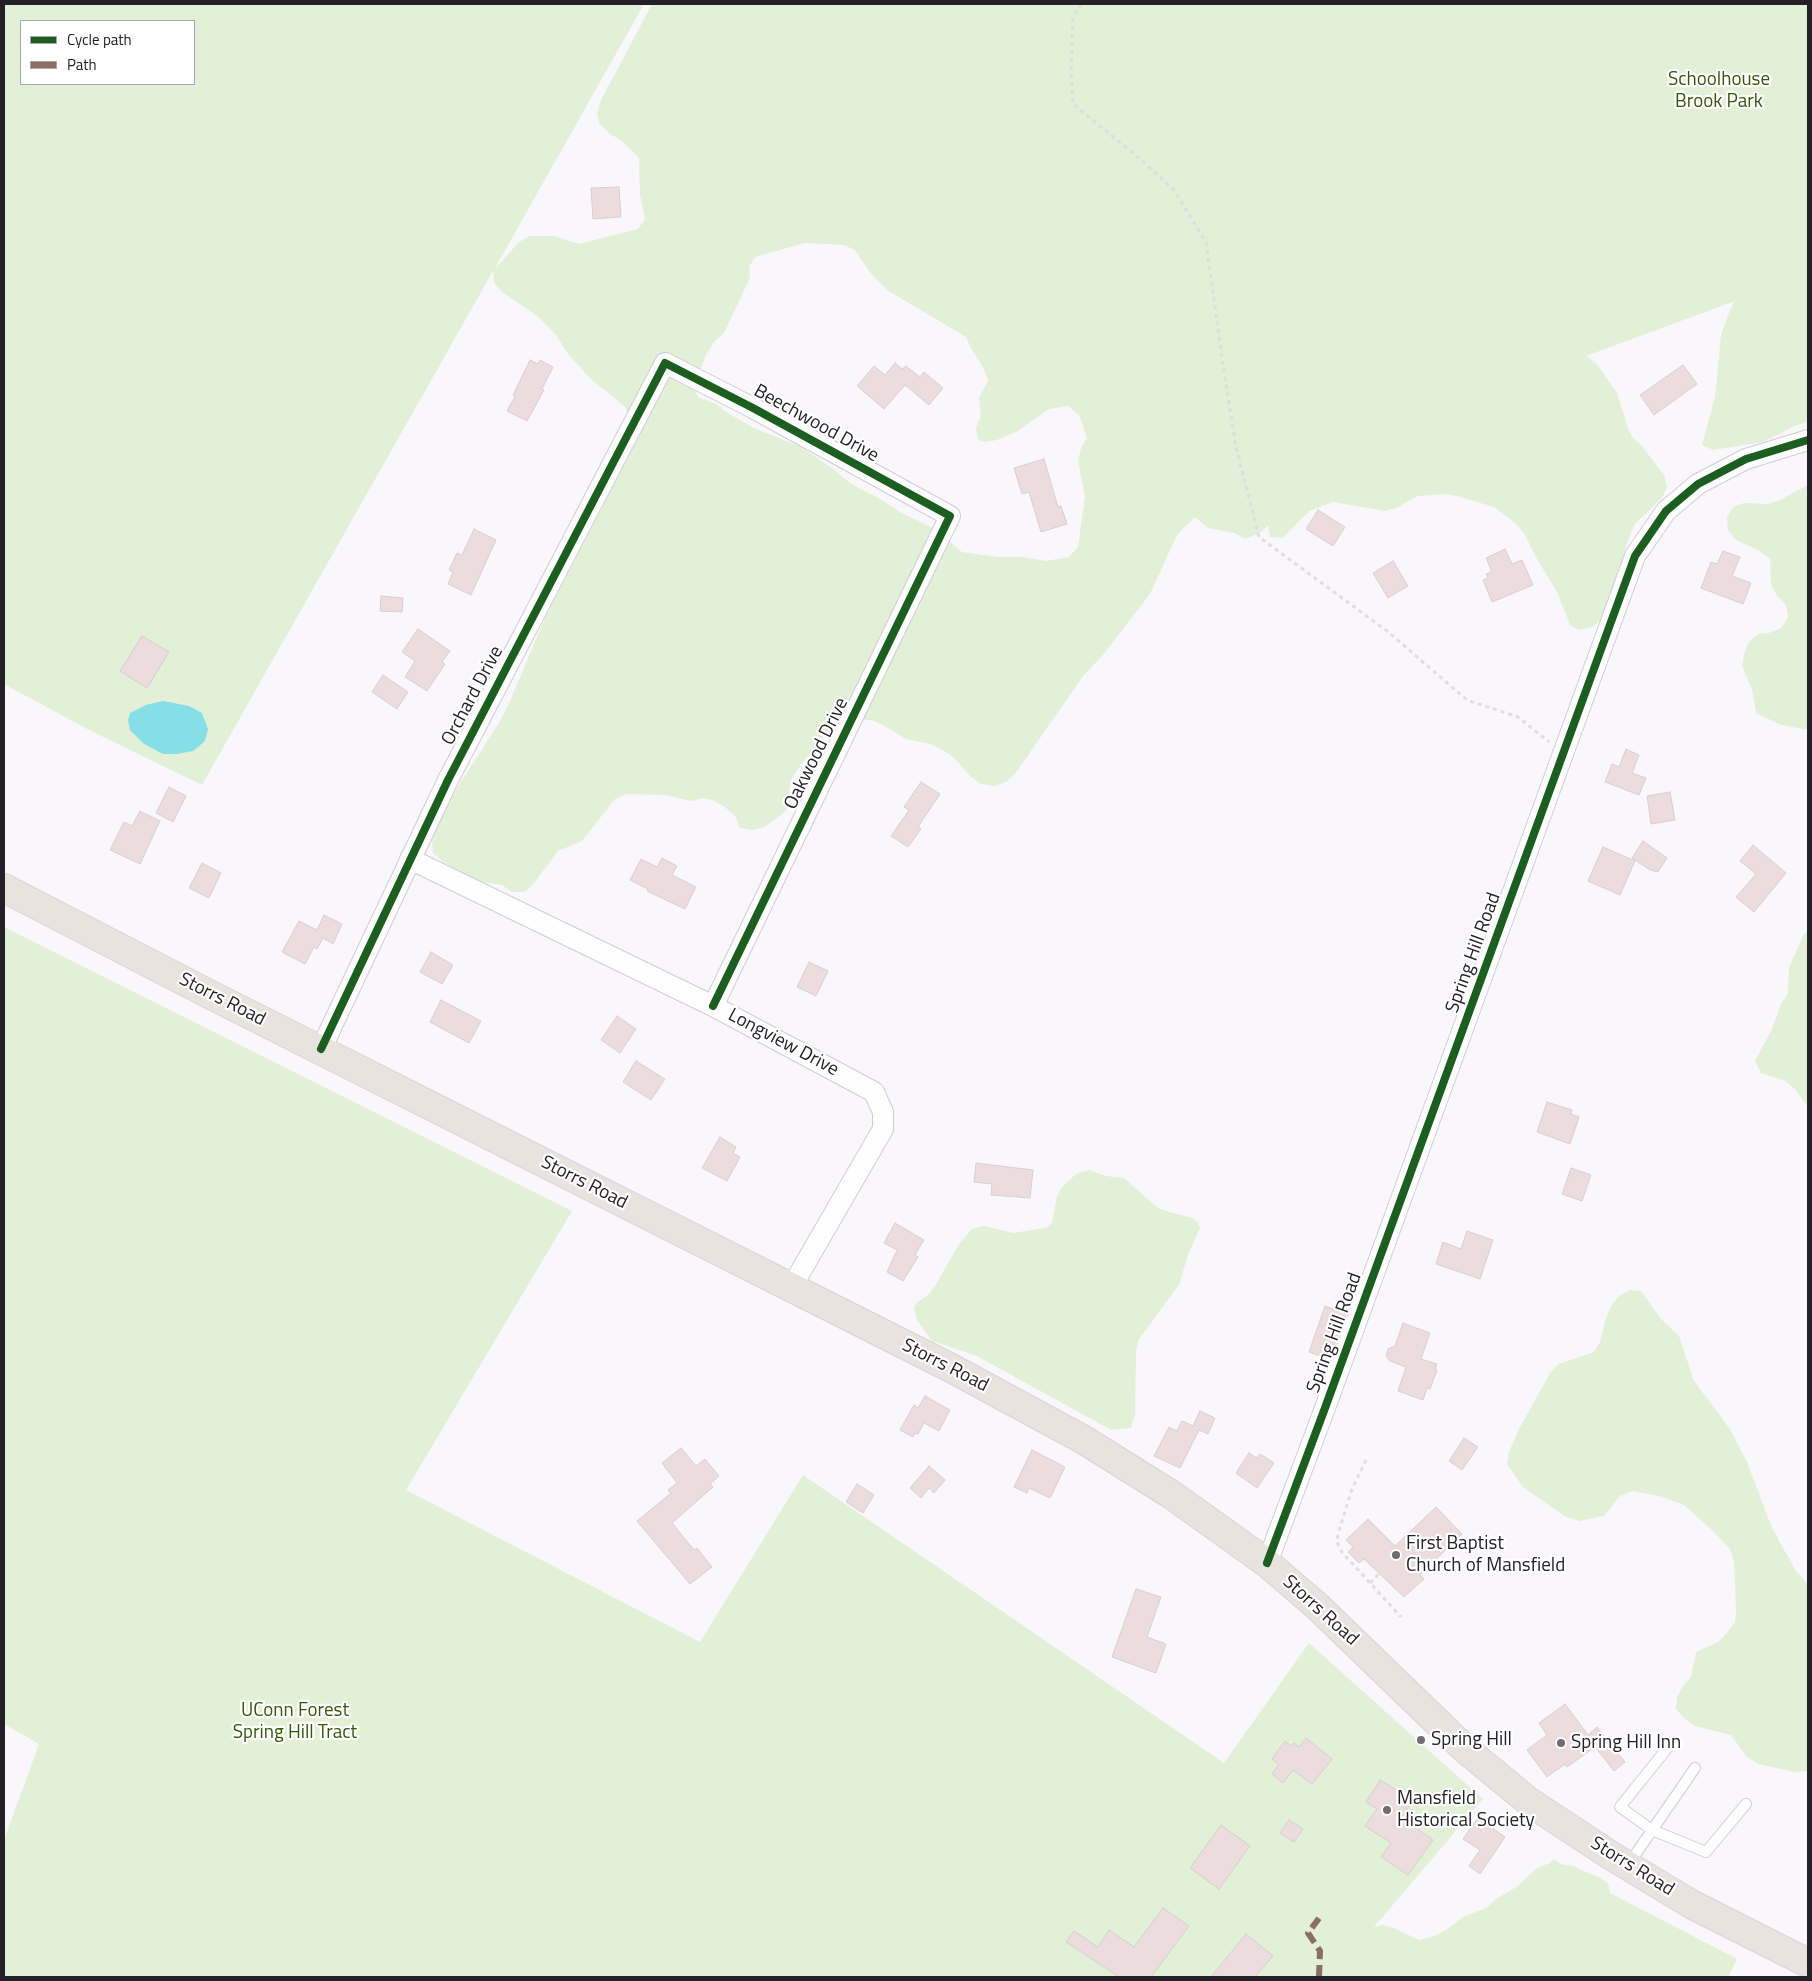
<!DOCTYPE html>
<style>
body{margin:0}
#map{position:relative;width:1812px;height:1981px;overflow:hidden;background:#faf7fc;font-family:"Titillium Web",sans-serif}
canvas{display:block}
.frame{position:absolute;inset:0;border:5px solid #252028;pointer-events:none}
.legend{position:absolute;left:20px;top:20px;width:175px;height:65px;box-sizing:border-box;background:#fff;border:1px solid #a8a6a9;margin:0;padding:6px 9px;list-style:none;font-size:15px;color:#252028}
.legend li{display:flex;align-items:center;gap:10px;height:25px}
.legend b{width:25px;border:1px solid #a8a6a9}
</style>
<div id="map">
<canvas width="1812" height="1981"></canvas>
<div class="frame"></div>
<ul class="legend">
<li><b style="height:6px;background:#1b5e20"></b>Cycle path</li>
<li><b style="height:6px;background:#8d6e63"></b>Path</li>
</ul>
</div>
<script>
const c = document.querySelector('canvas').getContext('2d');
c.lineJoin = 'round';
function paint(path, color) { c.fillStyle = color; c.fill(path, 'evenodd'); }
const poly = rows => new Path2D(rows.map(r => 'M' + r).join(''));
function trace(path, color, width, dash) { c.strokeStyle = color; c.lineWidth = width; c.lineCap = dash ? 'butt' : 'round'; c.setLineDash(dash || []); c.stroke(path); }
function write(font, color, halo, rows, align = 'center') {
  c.font = font + ' "Titillium Web",sans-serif'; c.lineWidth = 4.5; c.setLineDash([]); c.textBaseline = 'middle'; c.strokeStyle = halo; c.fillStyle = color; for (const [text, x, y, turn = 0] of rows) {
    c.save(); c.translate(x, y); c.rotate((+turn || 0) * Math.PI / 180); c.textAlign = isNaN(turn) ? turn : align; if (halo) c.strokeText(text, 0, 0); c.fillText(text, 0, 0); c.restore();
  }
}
paint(poly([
 [4,4,644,4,494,270,519,242,530,236,554,236,579,244,638,229,645,219,640,195,639,158,621,140,610,134,599,123,597,112,601,100,652,4,1808,4,1808,422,1797,425,1763,442,1713,450,1702,445,1715,397,1721,335,1730,310,1735,301,1586,356,1596,363,1617,393,1628,428,1633,438,1642,446,1664,475,1667,487,1662,498,1634,525,1625,549,1618,586,1601,620,1592,627,1579,630,1570,625,1557,592,1537,559,1524,533,1515,523,1494,507,1457,496,1443,494,1418,496,1396,508,1384,511,1333,502,1309,511,1283,538,1270,537,1268,525,1263,531,1246,539,1234,533,1208,528,1195,517,1177,535,1150,594,1102,656,1084,675,1015,774,1006,782,994,786,981,784,970,776,954,758,943,750,931,744,906,739,883,725,872,720,859,720,846,723,824,736,815,746,792,777,789,790,791,801,785,812,764,827,752,830,740,828,735,816,726,808,715,801,703,798,691,801,665,795,627,794,615,799,582,841,558,851,534,883,525,892,512,892,502,885,477,881,442,861,433,853,432,840,434,828,439,816,499,723,510,701,544,620,643,429,630,416,624,406,591,379,569,355,555,334,536,315,502,292,494,283,493,271,202,785,89,730,4,684],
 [21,21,194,21,194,84,21,84],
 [805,243,844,245,855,250,869,271,887,290,966,337,971,348,984,369,988,381,979,398,981,416,976,428,978,440,985,442,997,440,1016,432,1049,409,1068,406,1079,415,1087,438,1081,448,1078,461,1085,497,1078,547,1069,557,1046,561,1022,557,998,557,962,552,933,528,900,512,877,497,851,484,832,468,801,447,754,428,726,412,717,404,699,398,693,387,707,353,714,342,724,333,750,278,749,267,755,257],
 [1808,485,1808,730,1781,725,1756,713,1752,689,1742,666,1744,654,1749,642,1758,634,1769,633,1781,628,1788,617,1786,605,1777,596,1771,584,1770,559,1760,551,1736,540,1728,530,1727,518,1733,507,1744,503,1768,504,1780,500],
 [4,927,572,1211,406,1490,700,1642,803,1475,1224,1763,1309,1643,1483,1799,1374,1927,1382,1925,1394,1928,1419,1940,1431,1937,1443,1932,1463,1917,1486,1908,1496,1899,1518,1886,1537,1868,1550,1863,1554,1859,1561,1864,1574,1866,1585,1872,1597,1876,1608,1883,1610,1893,1737,1959,1728,1977,4,1977,4,1840,39,1744,4,1724],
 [1808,931,1808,1107,1795,1089,1785,1081,1761,1073,1755,1061,1772,1029,1781,1004,1788,993,1789,967,1804,934],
 [1089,1170,1106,1176,1124,1178,1158,1208,1169,1212,1193,1218,1198,1222,1200,1228,1188,1255,1179,1285,1139,1339,1136,1351,1135,1414,1131,1428,1111,1430,977,1356,932,1341,917,1320,914,1308,917,1302,927,1296,935,1286,959,1244,972,1229,984,1226,1013,1233,1044,1228,1050,1225,1053,1220,1056,1200,1061,1188,1076,1174],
 [1630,1290,1641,1291,1661,1319,1679,1336,1694,1381,1730,1429,1747,1462,1772,1528,1796,1571,1808,1584,1808,1771,1795,1772,1758,1764,1747,1757,1731,1735,1695,1726,1684,1718,1676,1709,1677,1697,1683,1686,1691,1677,1696,1652,1718,1642,1727,1633,1735,1622,1736,1610,1734,1561,1730,1549,1713,1531,1684,1505,1660,1496,1632,1491,1620,1496,1604,1516,1580,1521,1566,1517,1523,1487,1507,1464,1509,1452,1519,1429,1550,1373,1559,1364,1594,1352,1600,1342,1606,1318,1611,1306,1619,1296]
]), '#e1f0d6');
paint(poly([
 [163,701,189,706,202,713,208,729,205,741,193,751,176,754,163,754,144,744,130,730,128,720,130,713,146,705]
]), '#86dee6');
const building = poly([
 [619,187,621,217,593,219,591,188,619,187],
 [530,360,538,364,540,360,553,367,542,389,544,390,527,421,507,411,515,396,513,395,530,360],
 [895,363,902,369,906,366,920,377,924,372,943,388,929,405,905,385,884,409,857,386,874,366,885,375,895,363],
 [1683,365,1697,384,1654,415,1640,395,1683,365],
 [1044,459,1058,507,1061,506,1067,524,1041,532,1029,492,1022,494,1014,468,1044,459],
 [1318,510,1345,527,1333,546,1306,529,1318,510],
 [474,529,496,540,471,595,448,584,453,572,449,570,457,553,462,555,474,529],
 [1505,549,1512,564,1522,560,1533,585,1492,602,1483,580,1488,578,1486,574,1492,572,1486,558,1505,549],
 [1723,551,1740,557,1732,576,1751,583,1743,604,1701,588,1711,562,1717,564,1723,551],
 [1393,561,1408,586,1388,598,1373,573,1393,561],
 [381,596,403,598,402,612,380,611,381,596],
 [418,629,450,651,442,662,445,664,427,691,405,677,415,661,402,652,418,629],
 [142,636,169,652,147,688,120,671,142,636],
 [383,675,408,692,397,709,372,692,383,675],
 [1626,749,1639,755,1632,773,1646,778,1639,795,1605,782,1612,764,1619,767,1626,749],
 [921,782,940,794,918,827,921,829,908,847,891,836,909,810,904,807,921,782],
 [169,787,186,796,173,822,156,813,169,787],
 [1670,792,1675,820,1651,824,1647,796,1670,792],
 [140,811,160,821,140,864,110,850,124,822,132,826,140,811],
 [1643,841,1667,858,1658,872,1650,870,1632,858,1643,841],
 [1753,845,1786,873,1754,912,1736,897,1756,874,1740,861,1753,845],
 [1603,847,1635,861,1620,895,1588,881,1603,847],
 [662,858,677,866,672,875,696,887,685,909,647,891,648,889,630,880,641,859,657,867,662,858],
 [202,863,221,873,209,898,189,888,202,863],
 [324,915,342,924,333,944,323,938,317,949,314,947,305,964,282,952,299,921,317,930,324,915],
 [431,952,453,965,442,984,420,972,431,952],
 [809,962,828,971,816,996,797,987,809,962],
 [441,1000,481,1021,469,1043,430,1022,441,1000],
 [617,1016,636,1029,620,1053,601,1040,617,1016],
 [636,1061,665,1079,651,1100,623,1082,636,1061],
 [1547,1102,1572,1110,1571,1114,1579,1117,1570,1144,1537,1132,1547,1102],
 [720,1137,736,1147,733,1153,740,1157,727,1181,702,1168,720,1137],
 [976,1163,1033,1170,1030,1198,991,1195,992,1184,974,1182,976,1163],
 [1571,1168,1591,1175,1582,1201,1562,1194,1571,1168],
 [895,1223,924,1240,915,1255,918,1257,903,1281,887,1272,897,1250,884,1243,895,1223],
 [1467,1231,1493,1240,1480,1279,1436,1264,1443,1242,1461,1249,1467,1231],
 [1325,1306,1346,1314,1329,1359,1309,1352,1325,1306],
 [1403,1323,1430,1333,1421,1359,1437,1364,1435,1369,1437,1370,1430,1389,1427,1388,1423,1400,1398,1391,1406,1367,1390,1361,1386,1356,1388,1349,1395,1346,1403,1323],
 [925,1396,950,1410,939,1431,924,1423,918,1434,915,1433,913,1437,900,1430,914,1405,918,1408,925,1396],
 [1200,1411,1215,1418,1208,1434,1199,1430,1180,1468,1154,1456,1169,1427,1177,1431,1182,1421,1193,1426,1200,1411],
 [1464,1438,1478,1447,1462,1470,1449,1461,1464,1438],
 [681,1448,696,1466,705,1459,719,1476,710,1484,713,1487,672,1523,694,1550,697,1548,712,1567,690,1584,637,1521,671,1493,668,1490,677,1483,662,1463,681,1448],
 [1032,1450,1065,1467,1050,1498,1029,1488,1027,1493,1014,1487,1032,1450],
 [1249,1453,1257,1458,1260,1454,1274,1463,1257,1488,1236,1473,1249,1453],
 [929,1466,945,1480,934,1493,929,1488,921,1498,910,1488,929,1466],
 [857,1484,874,1495,863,1513,846,1502,857,1484],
 [1436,1507,1462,1534,1420,1575,1424,1579,1404,1597,1364,1559,1359,1563,1348,1552,1353,1547,1346,1540,1368,1519,1395,1546,1436,1507],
 [1136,1589,1161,1597,1147,1637,1166,1644,1156,1673,1112,1657,1136,1589],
 [1565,1704,1588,1735,1597,1727,1625,1762,1614,1771,1595,1747,1567,1767,1565,1764,1547,1777,1527,1750,1547,1735,1539,1723,1565,1704],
 [1306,1738,1332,1759,1312,1784,1293,1770,1283,1783,1272,1774,1279,1764,1272,1759,1285,1741,1291,1746,1294,1743,1299,1747,1306,1738],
 [1380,1780,1413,1800,1402,1817,1433,1840,1408,1875,1381,1857,1391,1843,1365,1826,1377,1809,1366,1802,1380,1780],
 [1478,1818,1505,1837,1480,1874,1469,1866,1480,1850,1463,1839,1478,1818],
 [1289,1820,1303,1829,1294,1842,1280,1833,1289,1820],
 [1221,1825,1250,1846,1219,1889,1190,1868,1221,1825],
 [1163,1908,1189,1926,1151,1977,1119,1977,1066,1942,1074,1931,1098,1947,1109,1930,1134,1947,1163,1908],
 [1246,1934,1273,1956,1255,1977,1211,1977,1246,1934]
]);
paint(building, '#ecdcdd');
trace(building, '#d6cfd1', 1);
const lane = poly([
 [1669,1746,1620,1807,1652,1830,1706,1852,1746,1804],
 [1628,1865,1695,1768]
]);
const street = poly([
 [410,859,713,1006,874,1092,883,1112,883,1129,791,1288],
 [321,1049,448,780,665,363,753,408,950,516,713,1006],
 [1267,1563,1325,1408,1635,556,1666,511,1698,484,1746,459,1808,440]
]);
const primary = poly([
 [4,888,211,995,953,1369,1084,1440,1172,1495,1267,1563,1318,1607,1464,1748,1528,1801,1610,1855,1691,1904,1808,1963]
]);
trace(lane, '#d1cdd3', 12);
trace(street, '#d1cdd3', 22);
trace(primary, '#d6d4d7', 30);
trace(poly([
 [1081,4,1073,17,1071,70,1073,104,1140,159,1174,190,1206,242,1223,365,1236,447,1259,537,1387,631,1467,700,1518,717,1549,742],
 [1366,1460,1352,1489,1338,1534,1337,1541,1340,1550,1401,1617],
 [1370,1583,1379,1574]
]), '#dedddf', 3, [4, 4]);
trace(lane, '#fefeff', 10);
trace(street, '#fefeff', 20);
trace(primary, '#e9e3df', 28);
trace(poly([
 [1319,1977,1320,1951,1308,1933,1320,1917]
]), '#8d6e63', 6, [12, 6]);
trace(poly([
 [321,1049,448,780,665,363,753,408,950,516,713,1006],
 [1267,1563,1325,1408,1635,556,1666,511,1698,484,1746,459,1808,440]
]), '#1b5e20', 8);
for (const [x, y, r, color] of [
 [1396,1555,5,"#706b72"],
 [1421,1740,5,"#706b72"],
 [1561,1743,5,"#706b72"],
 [1387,1810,5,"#706b72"]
]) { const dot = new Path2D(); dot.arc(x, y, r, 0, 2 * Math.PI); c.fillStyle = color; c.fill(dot); trace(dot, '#fff', 2); }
write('19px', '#325807', '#fff', [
 ["Schoolhouse",1719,80],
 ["Brook Park",1719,102],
 ["UConn Forest",295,1711],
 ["Spring Hill Tract",295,1733]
]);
write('19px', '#252028', '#fff', [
 ["Beechwood Drive",816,424,29],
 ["Orchard Drive",473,696,-62],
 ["Oakwood Drive",817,754,-64],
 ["Spring Hill Road",1474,953,-70],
 ["Storrs Road",222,1000,27],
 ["Longview Drive",783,1043,28],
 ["Storrs Road",584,1183,27],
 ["Spring Hill Road",1335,1333,-70],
 ["Storrs Road",945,1366,27],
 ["Storrs Road",1320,1611,42],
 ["Storrs Road",1632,1867,32]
]);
write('19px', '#252028', '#fff', [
 ["First Baptist",1406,1544],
 ["Church of Mansfield",1406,1566],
 ["Spring Hill",1431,1740],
 ["Spring Hill Inn",1571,1743],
 ["Mansfield",1397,1799],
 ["Historical Society",1397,1821]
], 'left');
</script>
